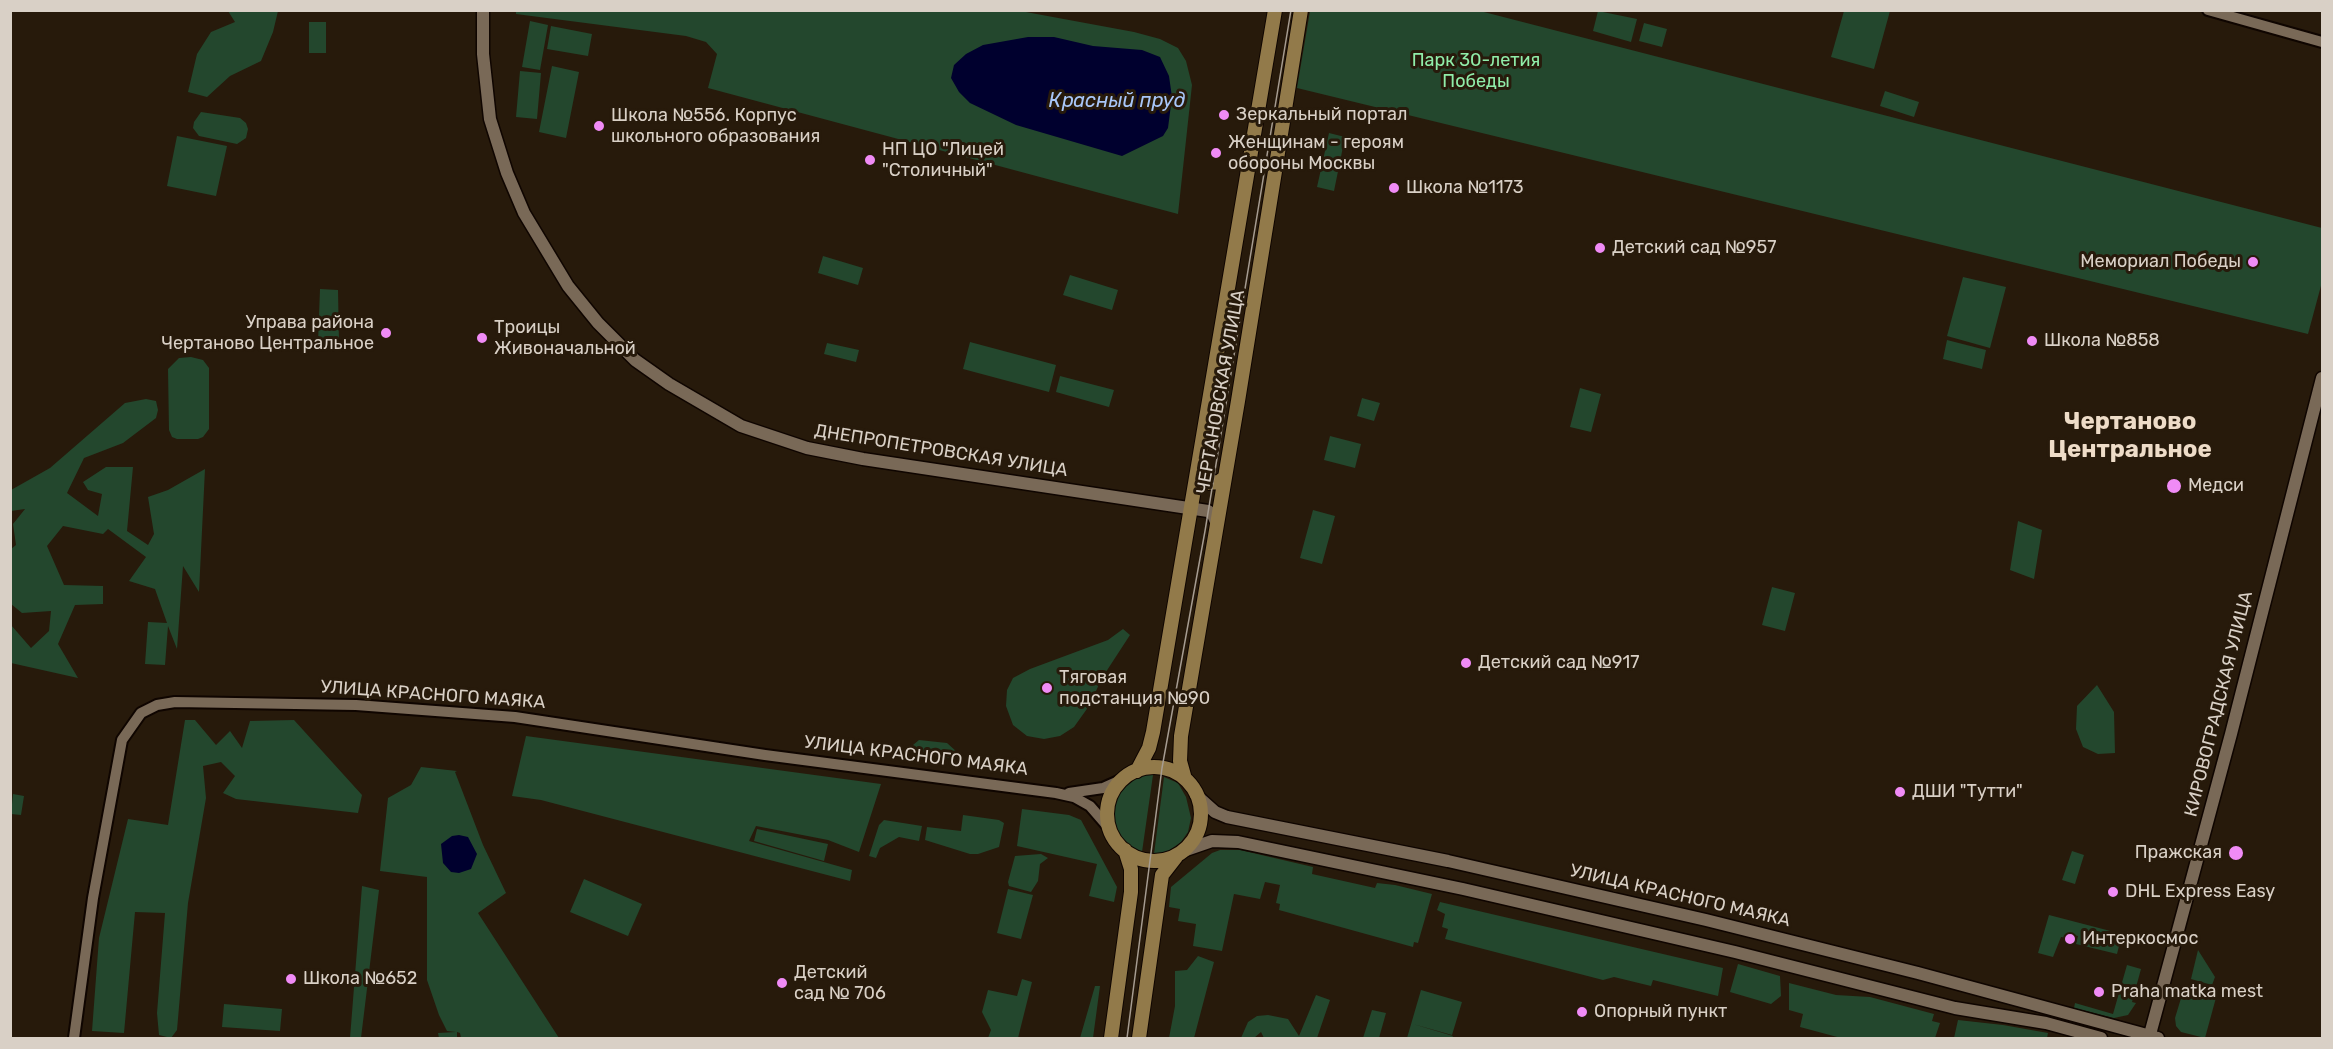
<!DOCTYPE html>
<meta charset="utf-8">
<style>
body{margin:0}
#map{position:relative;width:2333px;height:1049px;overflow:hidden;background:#271a0b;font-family:Rubik,sans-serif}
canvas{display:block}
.frame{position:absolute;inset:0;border:12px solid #d9d0c6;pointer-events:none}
</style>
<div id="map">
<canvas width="2333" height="1049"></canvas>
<div class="frame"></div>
</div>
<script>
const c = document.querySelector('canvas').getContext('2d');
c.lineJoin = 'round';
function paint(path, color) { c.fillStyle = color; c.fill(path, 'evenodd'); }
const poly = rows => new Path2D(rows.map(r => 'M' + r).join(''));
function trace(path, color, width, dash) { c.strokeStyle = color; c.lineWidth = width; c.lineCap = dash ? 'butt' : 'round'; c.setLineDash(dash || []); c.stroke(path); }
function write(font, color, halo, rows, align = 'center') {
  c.font = font + ' Rubik,sans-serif'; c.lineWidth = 6; c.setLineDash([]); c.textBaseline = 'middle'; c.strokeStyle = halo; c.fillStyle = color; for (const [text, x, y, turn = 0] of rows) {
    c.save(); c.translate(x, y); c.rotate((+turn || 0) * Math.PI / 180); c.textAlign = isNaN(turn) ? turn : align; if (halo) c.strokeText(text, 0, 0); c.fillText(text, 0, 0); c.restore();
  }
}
paint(poly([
 [516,10,1015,10,1134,32,1160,39,1178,48,1186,61,1192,85,1178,214,708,88,717,54,706,42,686,36,516,14],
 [228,11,278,11,273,32,261,61,230,76,207,97,188,92,197,54,211,32,235,22],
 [1310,11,1480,11,2322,228,2322,282,2308,334,1297,88],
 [1598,11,1637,19,1631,42,1593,31],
 [1844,11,1890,11,1874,69,1831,57],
 [530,21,548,25,540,70,522,67],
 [309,22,326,22,326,53,309,53],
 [1644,23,1667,29,1662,47,1639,41],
 [551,26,592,34,588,56,547,49],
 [552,66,579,72,566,138,539,132],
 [520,71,541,73,537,119,516,117],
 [1885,91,1919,102,1914,117,1880,106],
 [201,112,240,118,246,123,248,129,246,138,237,144,199,136,193,128,194,122],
 [1329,133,1345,137,1334,191,1317,187],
 [177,136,227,146,216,196,167,186],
 [823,256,863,268,858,285,818,273],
 [1070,275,1118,290,1112,310,1063,295],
 [1963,277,2006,287,1990,348,1947,336],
 [320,289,338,290,339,343,318,343],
 [1947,340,1986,350,1982,369,1943,359],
 [970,342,1056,365,1049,392,963,369],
 [827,343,859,350,856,362,824,354],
 [191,357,203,360,209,368,209,429,203,437,198,439,177,439,172,437,169,430,168,369,179,358],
 [1060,376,1114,390,1109,407,1056,392],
 [1580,388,1601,394,1591,432,1570,427],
 [1362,398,1380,403,1374,421,1357,416],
 [146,399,156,401,158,410,156,418,123,443,84,458,67,493,98,516,102,494,88,490,83,482,106,467,133,467,127,531,148,545,154,534,148,497,168,490,205,469,199,592,183,566,177,649,168,626,165,665,145,664,148,622,167,623,155,589,129,581,146,557,108,529,103,534,63,526,47,546,64,585,103,586,103,604,75,605,58,644,78,678,11,663,11,625,31,648,49,631,51,611,22,613,11,604,11,549,16,545,13,524,25,509,11,511,11,490,50,468,125,403],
 [1330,436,1361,444,1355,468,1324,460],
 [1313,510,1335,516,1322,564,1300,558],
 [2018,521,2042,530,2034,579,2010,570],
 [1772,587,1795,593,1785,631,1762,625],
 [1123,629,1130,635,1102,678,1089,706,1074,727,1060,736,1044,739,1027,736,1013,725,1006,706,1007,690,1013,678,1030,669,1108,640],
 [2097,685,2114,712,2115,753,2098,754,2083,747,2076,729,2077,706],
 [185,720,195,720,216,745,230,731,242,748,250,721,294,720,362,795,358,813,236,799,223,793,235,776,221,762,203,766,206,798,188,903,177,1030,171,1038,159,1035,157,1013,165,913,135,912,124,1033,92,1031,99,938,128,819,168,825],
 [526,736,881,784,859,852,828,840,756,826,749,841,852,870,850,881,541,800,512,796],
 [919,740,947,743,957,752,956,759,911,752,913,745],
 [421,767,457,771,455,772,483,845,506,893,478,913,559,1038,461,1038,460,1033,457,1032,457,1038,439,1038,438,1033,456,1032,447,1031,439,1015,427,980,427,877,380,871,388,798,411,785],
 [1144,775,1153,775,1142,852,1131,847,1117,834,1112,820,1118,793,1132,779],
 [1164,777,1178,783,1186,797,1191,818,1188,832,1181,842,1167,852,1154,854],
 [13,794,24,796,21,815,11,814],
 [1022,809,1069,815,1081,820,1117,887,1114,902,1089,896,1097,864,1017,846],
 [963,815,999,820,1004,823,999,847,978,854,970,854,925,840,927,827,961,831],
 [884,820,922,826,919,841,899,837,880,848,876,858,869,856,879,825],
 [757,829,828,844,824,861,754,841],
 [1220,850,1240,850,1313,867,1312,874,1375,888,1377,883,1395,885,1432,894,1418,943,1414,942,1413,947,1279,910,1280,904,1276,903,1280,885,1265,882,1260,899,1234,894,1222,951,1193,946,1196,924,1178,921,1180,909,1169,907,1171,887,1212,853],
 [2072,851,2084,855,2075,884,2062,880],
 [1041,854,1048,858,1040,864,1038,881,1031,892,1009,886,1008,882,1015,856],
 [584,879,642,904,628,936,570,912],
 [362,886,379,890,361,1038,350,1038],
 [1008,889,1033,895,1021,939,997,933],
 [1440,902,1723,968,1718,996,1653,980,1651,986,1614,977,1603,980,1445,939,1448,929,1442,927,1445,914,1437,910],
 [2049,915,2122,934,2117,954,2076,944,2078,936,2069,934,2067,938,2061,937,2053,957,2038,953],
 [2198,950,2215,977,2212,985,2191,979],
 [1198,956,1214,962,1194,1038,1169,1038,1175,1006,1175,971,1187,970],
 [1738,964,1780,976,1781,996,1771,1004,1730,992],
 [2127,965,2141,969,2132,1002,2136,1003,2128,1015,2114,1018,2074,1008,2075,1003,2113,1014],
 [1022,979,1032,982,1018,1038,988,1038,991,1030,982,1012,988,990,1017,996],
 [1789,983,1836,995,1870,997,1934,1014,1932,1021,1940,1023,1935,1038,1841,1038,1800,1027,1803,1014,1789,1010],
 [2185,985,2217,994,2205,1038,2181,1032,2176,1026,2175,1018],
 [1095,986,1100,986,1093,1038,1080,1038],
 [1421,990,1462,1002,1452,1035,1413,1024,1453,1036,1452,1038,1407,1038],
 [1316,995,1330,1000,1317,1038,1264,1038,1261,1032,1254,1038,1241,1038,1248,1022,1257,1016,1268,1015,1288,1019,1299,1036],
 [224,1004,282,1009,280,1031,222,1027],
 [1372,1010,1386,1013,1379,1038,1363,1038],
 [1958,1020,2003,1025,2048,1033,2047,1038,1954,1038]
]), '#23472d');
paint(poly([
 [1028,37,1054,37,1093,46,1142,50,1160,57,1169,76,1172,97,1168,128,1163,136,1122,156,1016,125,970,103,959,92,951,78,954,65,966,54,983,45],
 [459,835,468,837,477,854,471,869,459,873,451,872,443,863,441,844,452,836]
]), '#00002e');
const minor = poly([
 [2208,10,2322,42],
 [1069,793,1103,788,1123,779],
 [74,1038,93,898,122,740,141,713,157,705,175,702,356,705,515,717,765,755,1056,793,1074,797,1090,806,1109,828]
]);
const tertiary = poly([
 [483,10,483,54,490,119,507,173,524,213,568,286,598,323,635,360,669,384,741,426,807,448,863,459,1208,511,1213,515,1217,524],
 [1196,795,1215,812,1227,817,1448,861,1706,920,1918,973,2158,1038],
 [1186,850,1212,841,1238,842,1463,889,1735,952,1955,1008,2046,1023,2101,1038],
 [2149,1038,2231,734,2322,378]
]);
const secondary = poly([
 [1198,472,1201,478,1206,483,1219,482,1224,478],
 '1107 814a47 47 0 1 1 94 0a47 47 0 1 1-94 0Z',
 [1137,771,1149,748,1153,732,1275,10],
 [1185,779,1180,761,1181,736,1238,401,1301,10],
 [1111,1038,1131,892,1131,869,1125,850],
 [1139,1038,1162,875,1176,857]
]);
trace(minor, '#0f0500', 14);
trace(tertiary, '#0f0500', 15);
trace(secondary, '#0f0500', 16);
trace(minor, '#796957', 10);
trace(tertiary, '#796957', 12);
trace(secondary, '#927a4a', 14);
trace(poly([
 [1127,1038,1162,768,1205,531,1291,10]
]), '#a69c91', 1.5);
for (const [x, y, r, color] of [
 [1224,115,6,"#f08bf6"],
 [599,126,6,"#f08bf6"],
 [1216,153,6,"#f08bf6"],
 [870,160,6,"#f08bf6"],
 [1394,188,6,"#f08bf6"],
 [1600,248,6,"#f08bf6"],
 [2253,262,6,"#f08bf6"],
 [386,333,6,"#f08bf6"],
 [482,338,6,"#f08bf6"],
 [2032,341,6,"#f08bf6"],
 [2174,486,8,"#f08bf6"],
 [1466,663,6,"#f08bf6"],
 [1047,688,6,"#f08bf6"],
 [1900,792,6,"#f08bf6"],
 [2236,853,8,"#f08bf6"],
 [2113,892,6,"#f08bf6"],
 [2070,939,6,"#f08bf6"],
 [291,979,6,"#f08bf6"],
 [782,983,6,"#f08bf6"],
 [2099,992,6,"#f08bf6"],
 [1582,1012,6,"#f08bf6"]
]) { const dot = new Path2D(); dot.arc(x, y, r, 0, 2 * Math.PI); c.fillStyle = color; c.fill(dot); trace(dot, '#271a0b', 2); }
write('18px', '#90eda9', '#271a0b', [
 ["Парк 30-летия",1476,61],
 ["Победы",1476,82]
]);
write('18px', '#d9d0c6', '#271a0b', [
 ["Зеркальный портал",1236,115],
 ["Школа №556. Корпус",611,116],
 ["школьного образования",611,137],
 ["Женщинам - героям",1228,143],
 ["обороны Москвы",1228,164],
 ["НП ЦО \"Лицей",882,150],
 ["\"Столичный\"",882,171],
 ["Школа №1173",1406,188],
 ["Детский сад №957",1612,248],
 ["Мемориал Победы",2241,262,"right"],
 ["Управа района",374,323,"right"],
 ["Чертаново Центральное",374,344,"right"],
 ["Троицы",494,328],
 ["Живоначальной",494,349],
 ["Школа №858",2044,341],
 ["Медси",2188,486],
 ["Детский сад №917",1478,663],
 ["Тяговая",1059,678],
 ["подстанция №90",1059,699],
 ["ДШИ \"Тутти\"",1912,792],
 ["Пражская",2222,853,"right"],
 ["DHL Express Easy",2125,892],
 ["Интеркосмос",2082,939],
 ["Детский",794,973],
 ["сад № 706",794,994],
 ["Школа №652",303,979],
 ["Praha matka mest",2111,992],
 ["Опорный пункт",1594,1012]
], 'left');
write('18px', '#d9d0c6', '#271a0b', [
 ["ЧЕРТАНОВСКАЯ УЛИЦА",1221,392,-80],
 ["ДНЕПРОПЕТРОВСКАЯ УЛИЦА",941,451,9],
 ["УЛИЦА КРАСНОГО МАЯКА",433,695,4],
 ["КИРОВОГРАДСКАЯ УЛИЦА",2219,704,-76],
 ["УЛИЦА КРАСНОГО МАЯКА",916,756,7],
 ["УЛИЦА КРАСНОГО МАЯКА",1680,896,13]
]);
write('italic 20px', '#a8c6f8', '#271a0b', [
 ["Красный пруд",1117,101]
]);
write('bold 24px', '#eedcc8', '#271a0b', [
 ["Чертаново",2130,422],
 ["Центральное",2130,450]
]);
</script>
